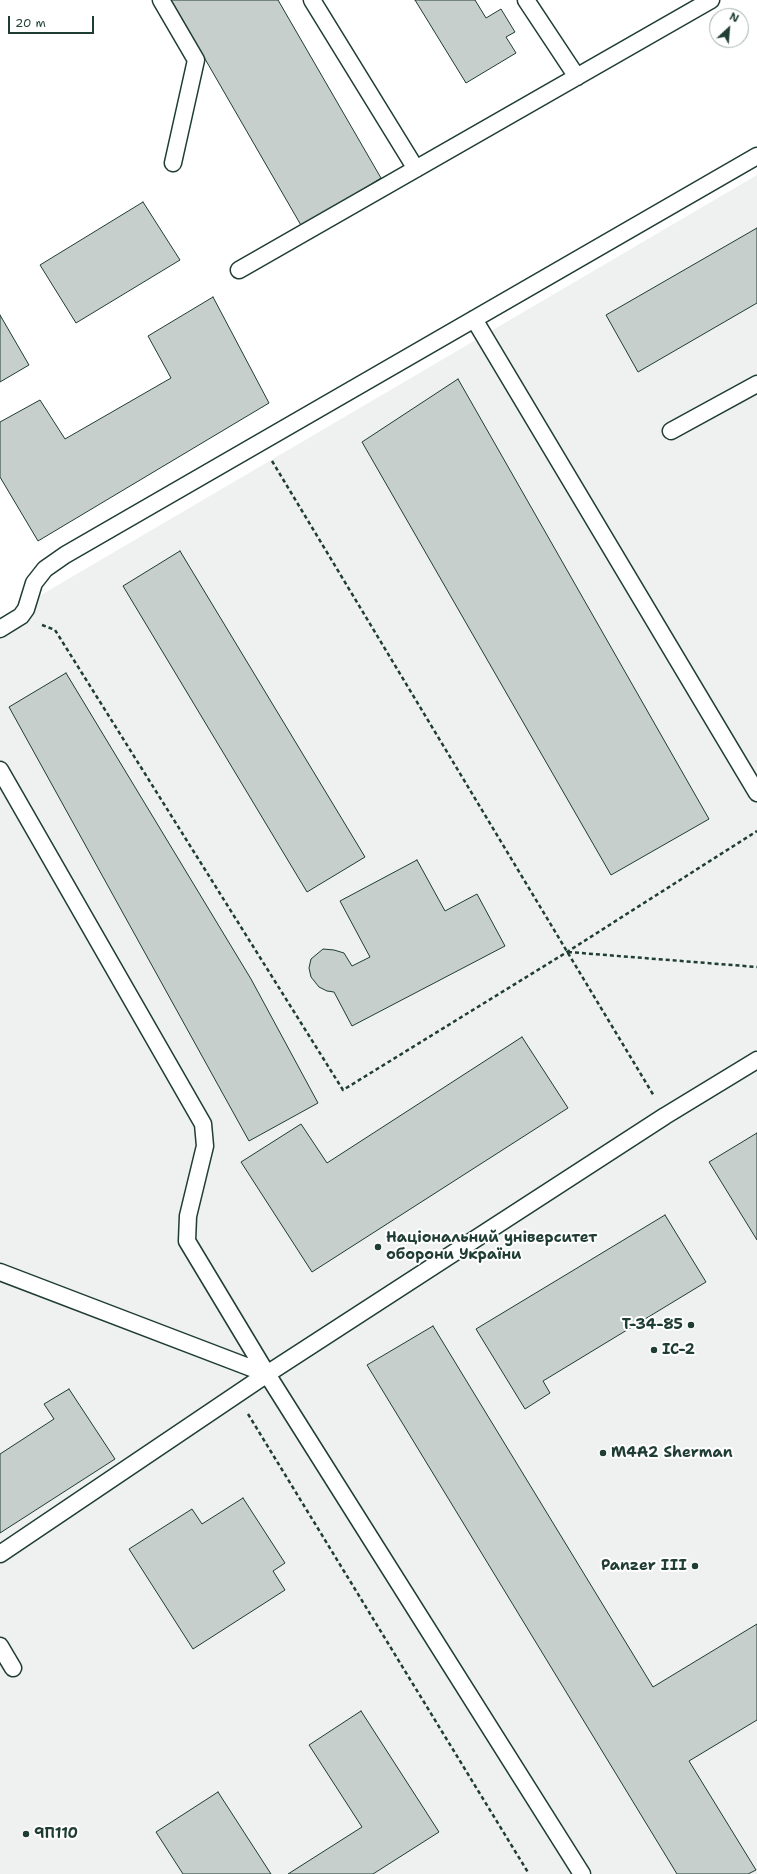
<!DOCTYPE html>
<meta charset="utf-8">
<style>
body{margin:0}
#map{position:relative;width:757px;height:1874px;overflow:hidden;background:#fff;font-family:"Shantell Sans",sans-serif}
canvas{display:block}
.north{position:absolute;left:709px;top:8px;width:40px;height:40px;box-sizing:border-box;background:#fff;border:1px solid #a5b1ae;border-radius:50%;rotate:26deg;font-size:11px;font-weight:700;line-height:16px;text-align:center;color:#1f3d34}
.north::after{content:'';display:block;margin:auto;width:14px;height:18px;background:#1f3d34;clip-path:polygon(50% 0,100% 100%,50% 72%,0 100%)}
.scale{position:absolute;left:8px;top:16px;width:86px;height:18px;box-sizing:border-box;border:2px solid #1f3d34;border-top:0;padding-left:5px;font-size:12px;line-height:14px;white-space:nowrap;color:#1f3d34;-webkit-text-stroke:3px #fff;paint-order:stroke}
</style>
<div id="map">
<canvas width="757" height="1874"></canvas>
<div class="north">N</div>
<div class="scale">20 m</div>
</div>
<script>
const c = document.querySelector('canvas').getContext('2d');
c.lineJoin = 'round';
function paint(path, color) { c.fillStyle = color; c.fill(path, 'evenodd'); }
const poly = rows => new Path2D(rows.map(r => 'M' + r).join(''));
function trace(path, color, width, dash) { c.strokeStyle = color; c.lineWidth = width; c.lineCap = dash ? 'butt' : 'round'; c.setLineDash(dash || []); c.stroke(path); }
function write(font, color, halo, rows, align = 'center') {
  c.font = font + ' "Shantell Sans",sans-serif'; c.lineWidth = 4; c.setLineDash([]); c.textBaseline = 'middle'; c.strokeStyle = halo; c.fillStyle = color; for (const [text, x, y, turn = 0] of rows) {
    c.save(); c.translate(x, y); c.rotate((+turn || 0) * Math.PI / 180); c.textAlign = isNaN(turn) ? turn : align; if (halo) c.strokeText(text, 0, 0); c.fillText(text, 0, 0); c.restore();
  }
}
paint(poly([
 [757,175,757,1874,0,1874,0,619]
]), '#eef1f0');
const building = poly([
 [171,0,278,0,381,178,302,227,171,0],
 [415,0,475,0,486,18,501,9,515,32,506,37,516,53,466,83,415,0],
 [143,202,180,260,76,323,40,265,143,202],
 [757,228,757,303,638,372,606,315,757,228],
 [213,297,269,403,38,541,0,477,0,422,40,400,65,439,171,378,148,336,213,297],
 [0,315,29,365,0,382,0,315],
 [458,379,709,819,611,875,362,442,458,379],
 [180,551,365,857,307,892,123,586,180,551],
 [66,673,251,979,318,1103,249,1141,9,707,66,673],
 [417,860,445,911,477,894,505,946,352,1026,334,992,327,991,319,987,311,977,309,968,311,959,323,949,334,950,344,953,352,966,370,957,340,901,417,860],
 [522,1037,568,1108,312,1272,241,1162,301,1124,327,1163,522,1037],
 [757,1133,757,1240,709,1162,757,1133],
 [665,1215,706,1282,543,1381,550,1393,525,1409,476,1329,665,1215],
 [433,1326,653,1687,757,1624,757,1720,689,1761,756,1870,748,1874,677,1874,367,1365,433,1326],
 [69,1389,115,1459,0,1533,0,1454,54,1419,44,1404,69,1389],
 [243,1498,285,1563,273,1571,285,1590,193,1649,129,1549,192,1509,202,1524,243,1498],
 [361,1711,439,1832,373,1874,288,1874,362,1827,309,1745,361,1711],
 [218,1792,271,1874,183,1874,156,1832,218,1792]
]);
paint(building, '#c7cfcc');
trace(building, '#1f3d34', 1);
const service = poly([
 [161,0,196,60,173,163],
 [312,0,416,169],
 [526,0,577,77],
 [239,270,711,0],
 [474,319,757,793],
 [671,431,757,384],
 [0,629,21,616,26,609,34,583,45,569,65,555,757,156],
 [0,770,203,1124,205,1146,188,1216,187,1241,267,1374,582,1874],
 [0,1272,267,1374],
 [0,1554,267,1374,665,1116,757,1060],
 [0,1646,13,1668]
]);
trace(service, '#1f3d34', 19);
trace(poly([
 [272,461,654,1096],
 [42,625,55,630,343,1090,567,952,757,831],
 [568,952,757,967],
 [248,1414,529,1874]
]), '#1f3d34', 2.5, [4, 3]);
trace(service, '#fff', 16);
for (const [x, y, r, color] of [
 [378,1247,4,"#1f3d34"],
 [691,1325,4,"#1f3d34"],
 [654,1350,4,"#1f3d34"],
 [603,1453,4,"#1f3d34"],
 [695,1566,4,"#1f3d34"],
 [26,1834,4,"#1f3d34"]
]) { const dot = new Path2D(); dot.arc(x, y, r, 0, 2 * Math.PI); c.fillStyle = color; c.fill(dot); trace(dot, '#fff', 1.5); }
write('bold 15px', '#1f3d34', '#fff', [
 ["Національний університет",386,1238],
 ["оборони України",386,1255],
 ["Т-34-85",683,1325,"right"],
 ["ІС-2",662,1350],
 ["M4A2 Sherman",611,1453],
 ["Panzer III",687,1566,"right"],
 ["9П110",34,1834]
], 'left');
</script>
